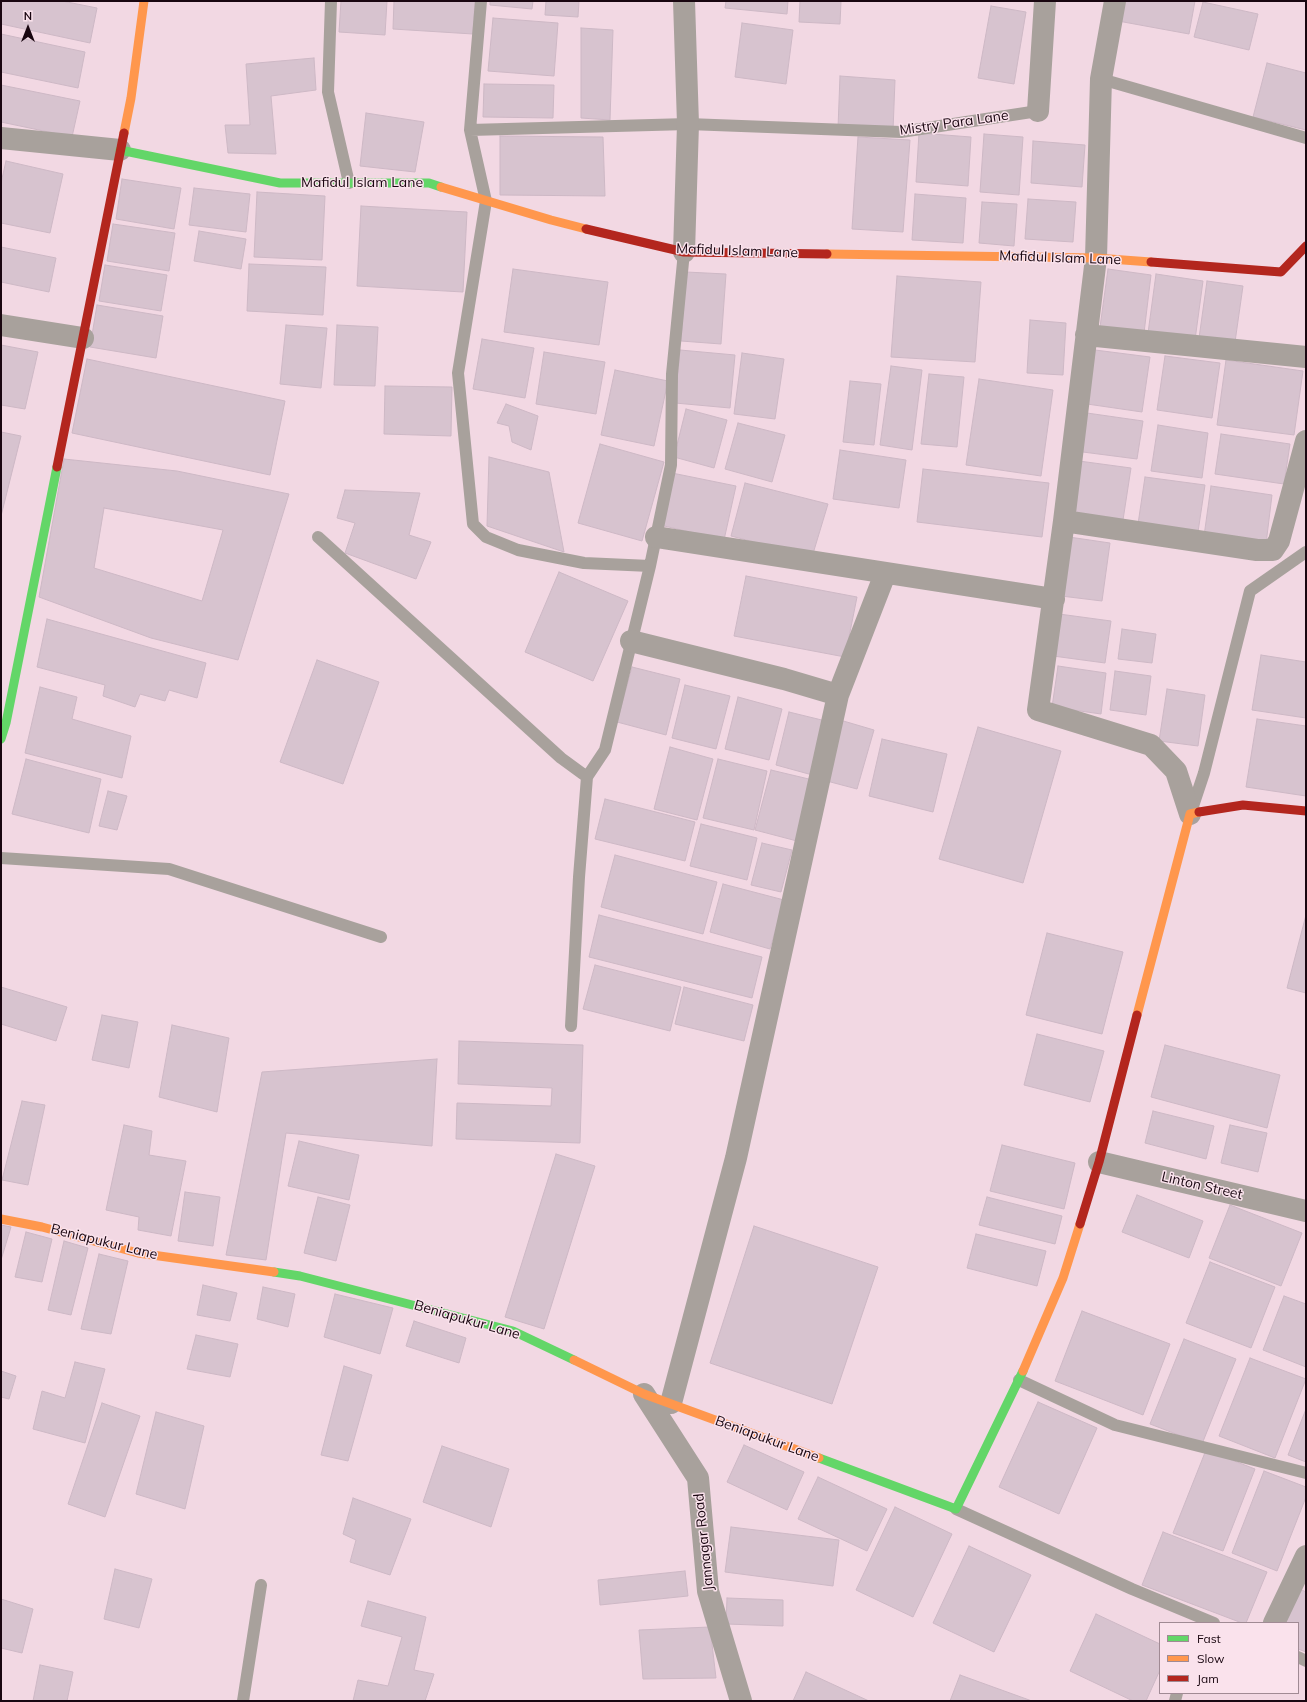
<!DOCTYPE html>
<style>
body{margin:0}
#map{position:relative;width:1307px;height:1702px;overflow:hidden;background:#f2d8e3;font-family:Mulish,sans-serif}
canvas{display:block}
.frame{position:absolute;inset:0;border:2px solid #190610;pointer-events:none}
.legend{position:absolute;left:1159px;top:1622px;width:140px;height:72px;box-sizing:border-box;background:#fae2ec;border:1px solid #a08a94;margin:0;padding:5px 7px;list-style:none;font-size:12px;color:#190610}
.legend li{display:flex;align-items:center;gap:8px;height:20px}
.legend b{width:20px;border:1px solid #a08a94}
.north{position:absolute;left:8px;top:8px;width:40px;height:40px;-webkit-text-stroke:3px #fae2ec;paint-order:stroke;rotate:0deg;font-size:11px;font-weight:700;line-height:16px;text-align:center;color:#190610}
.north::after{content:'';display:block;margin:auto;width:14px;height:18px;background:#190610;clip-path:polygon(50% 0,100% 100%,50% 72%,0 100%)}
</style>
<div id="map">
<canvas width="1307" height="1702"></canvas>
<div class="frame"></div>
<ul class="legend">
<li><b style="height:5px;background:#63d668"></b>Fast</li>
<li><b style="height:5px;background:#ff974d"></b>Slow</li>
<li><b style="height:5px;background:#b3261e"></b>Jam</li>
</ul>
<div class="north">N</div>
</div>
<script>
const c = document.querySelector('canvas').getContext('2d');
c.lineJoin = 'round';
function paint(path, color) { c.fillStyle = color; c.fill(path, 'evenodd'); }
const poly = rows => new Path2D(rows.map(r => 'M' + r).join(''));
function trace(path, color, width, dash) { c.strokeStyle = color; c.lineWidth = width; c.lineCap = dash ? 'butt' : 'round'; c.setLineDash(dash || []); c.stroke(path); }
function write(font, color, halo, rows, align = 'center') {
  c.font = font + ' Mulish,sans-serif'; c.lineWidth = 3; c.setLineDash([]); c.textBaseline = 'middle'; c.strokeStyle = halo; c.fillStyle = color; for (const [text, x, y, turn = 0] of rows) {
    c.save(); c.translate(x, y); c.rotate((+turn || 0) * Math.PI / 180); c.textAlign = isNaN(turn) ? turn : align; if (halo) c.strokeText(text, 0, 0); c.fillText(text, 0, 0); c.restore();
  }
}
const building = poly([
 [1,1,62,1,97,8,90,43,1,24,1,1],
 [341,1,387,1,385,35,339,32,341,1],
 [394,1,475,1,473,34,393,29,394,1],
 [490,1,533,1,532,9,490,5,490,1],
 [546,1,579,1,578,17,545,15,546,1],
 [726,1,788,1,787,14,725,8,726,1],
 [800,1,841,1,840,24,799,22,800,1],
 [1122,1,1195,1,1189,34,1118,21,1122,1],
 [1203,2,1258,14,1249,50,1194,37,1203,2],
 [991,6,1026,12,1014,84,978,78,991,6],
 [493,18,558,23,554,76,488,71,493,18],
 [742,23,793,30,786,84,735,77,742,23],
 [581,28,613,30,610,120,581,118,581,28],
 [1,34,85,52,78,88,1,72,1,34],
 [314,58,316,90,271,96,276,154,228,153,225,125,250,125,246,64,314,58],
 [1267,63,1306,73,1306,130,1253,117,1267,63],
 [840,76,895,80,893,131,838,128,840,76],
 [484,84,554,85,553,118,483,117,484,84],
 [1,85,80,101,72,137,1,122,1,85],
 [366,113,424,122,415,172,360,166,366,113],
 [919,133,971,137,968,186,916,182,919,133],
 [984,134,1023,137,1019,195,980,192,984,134],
 [500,136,603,137,605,196,500,195,500,136],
 [858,137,910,140,903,232,852,229,858,137],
 [1033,141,1085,145,1082,187,1031,183,1033,141],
 [6,161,63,174,50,233,1,223,1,183,6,161],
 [122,179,181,188,174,229,116,219,122,179],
 [194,188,250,194,246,232,189,225,194,188],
 [257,192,325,196,322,260,254,257,257,192],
 [915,194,966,198,963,243,912,240,915,194],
 [1028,199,1076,202,1073,242,1025,239,1028,199],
 [982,202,1017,204,1014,246,979,243,982,202],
 [361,206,467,212,463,292,357,286,361,206],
 [113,224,175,233,169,271,107,261,113,224],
 [199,231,246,239,241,269,194,261,199,231],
 [1,247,56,258,49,292,1,282,1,247],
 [249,264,326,267,323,315,247,311,249,264],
 [105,265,167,275,161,311,99,301,105,265],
 [513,269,608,282,599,345,504,332,513,269],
 [1108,269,1151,275,1144,333,1100,327,1108,269],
 [686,272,726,274,721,344,681,341,686,272],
 [1156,274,1203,281,1195,340,1148,333,1156,274],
 [897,276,981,282,975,362,891,357,897,276],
 [1207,281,1243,286,1235,342,1199,338,1207,281],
 [97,305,163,316,156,358,90,347,97,305],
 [1030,320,1066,323,1063,375,1027,373,1030,320],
 [286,325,327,328,321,388,280,384,286,325],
 [337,325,378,327,375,386,334,385,337,325],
 [482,339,534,348,525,398,473,389,482,339],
 [1,345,38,352,25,409,1,405,1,345],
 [680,350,735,355,730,408,675,403,680,350],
 [1095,350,1150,357,1142,412,1087,404,1095,350],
 [544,352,605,362,596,414,536,404,544,352],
 [742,353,784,359,775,419,734,414,742,353],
 [1165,356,1220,363,1212,418,1157,410,1165,356],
 [87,359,285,401,270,475,72,433,87,359],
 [1226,360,1303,371,1294,435,1217,425,1226,360],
 [891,366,922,370,912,450,880,445,891,366],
 [615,370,668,381,654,446,601,435,615,370],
 [929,374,964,377,957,447,921,444,929,374],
 [979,379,1053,390,1041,476,966,465,979,379],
 [850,381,881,384,874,445,843,442,850,381],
 [385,386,452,387,451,436,384,434,385,386],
 [506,404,538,416,531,450,512,442,509,426,497,423,506,404],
 [686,409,727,420,714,468,674,457,686,409],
 [1080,412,1143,421,1137,459,1075,451,1080,412],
 [738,423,785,435,772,482,725,469,738,423],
 [1158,425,1208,433,1202,478,1151,471,1158,425],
 [1,432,21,436,1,516,1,432],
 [1221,434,1290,444,1284,484,1215,474,1221,434],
 [600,444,664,462,642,541,578,523,600,444],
 [840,450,906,460,899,508,833,499,840,450],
 [489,457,549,472,564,552,487,526,489,457],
 [64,459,177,471,289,494,238,660,151,638,39,597,64,459],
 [104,508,223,530,202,601,94,568,104,508],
 [1079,461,1131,468,1123,520,1071,513,1079,461],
 [923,469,1049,483,1042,537,917,522,923,469],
 [672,473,736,486,724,540,660,525,672,473],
 [1145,477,1205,485,1198,532,1138,524,1145,477],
 [745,483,828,504,812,557,731,536,745,483],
 [1211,486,1272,495,1266,544,1204,536,1211,486],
 [345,490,420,493,409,535,431,542,416,579,345,553,355,523,337,518,345,490],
 [1069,537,1110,543,1102,601,1061,596,1069,537],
 [559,572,628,601,593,681,525,652,559,572],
 [746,576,857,597,845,657,734,636,746,576],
 [1059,614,1111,621,1105,663,1053,656,1059,614],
 [47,619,206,663,197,698,169,690,165,701,140,694,135,707,103,696,105,685,37,667,47,619],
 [1122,629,1156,634,1152,663,1118,659,1122,629],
 [1261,655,1306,662,1306,718,1252,710,1261,655],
 [317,660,379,682,343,784,280,762,317,660],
 [1058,666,1106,673,1101,714,1052,707,1058,666],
 [632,667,680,679,666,735,617,722,632,667],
 [1115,671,1151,676,1146,715,1110,710,1115,671],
 [685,685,730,696,716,749,672,738,685,685],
 [40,687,77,697,72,719,131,736,122,778,25,753,40,687],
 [1167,689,1205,695,1198,746,1159,741,1167,689],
 [738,697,782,709,769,760,725,749,738,697],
 [789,712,830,722,816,776,776,765,789,712],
 [1257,719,1306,726,1306,796,1246,787,1257,719],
 [840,720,874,730,857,789,823,780,840,720],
 [978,727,1061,751,1023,883,939,859,978,727],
 [882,739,947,754,933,812,869,796,882,739],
 [670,747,713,759,697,820,654,809,670,747],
 [26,759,101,779,89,833,12,814,26,759],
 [718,759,767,771,754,830,703,818,718,759],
 [771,770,813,780,797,841,755,830,771,770],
 [108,791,127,796,117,830,99,826,108,791],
 [605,799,695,822,685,861,595,839,605,799],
 [701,824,757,838,747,880,690,866,701,824],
 [762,843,792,850,781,892,751,885,762,843],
 [615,855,717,882,703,934,601,907,615,855],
 [723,884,784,900,770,949,710,932,723,884],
 [599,915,762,957,752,998,589,957,599,915],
 [1306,915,1306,993,1287,988,1306,915],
 [1047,933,1123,952,1102,1034,1026,1015,1047,933],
 [595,965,681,987,670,1031,583,1009,595,965],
 [1,987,67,1007,56,1041,1,1024,1,987],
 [684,987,753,1005,744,1041,675,1024,684,987],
 [102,1015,138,1022,129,1068,92,1060,102,1015],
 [172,1025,229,1038,217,1112,159,1097,172,1025],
 [1037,1034,1104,1051,1090,1102,1024,1085,1037,1034],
 [459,1041,583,1045,580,1143,456,1139,457,1103,551,1106,552,1088,458,1084,459,1041],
 [1165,1045,1280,1075,1267,1128,1151,1097,1165,1045],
 [437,1059,432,1146,286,1133,266,1260,226,1255,262,1072,437,1059],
 [22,1101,45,1105,28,1185,2,1180,22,1101],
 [1153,1111,1214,1126,1206,1159,1145,1143,1153,1111],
 [124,1125,152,1131,149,1155,186,1161,171,1236,138,1230,139,1217,106,1210,124,1125],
 [1230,1125,1267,1133,1258,1172,1221,1163,1230,1125],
 [299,1141,359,1155,349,1200,288,1186,299,1141],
 [1002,1145,1075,1163,1064,1209,990,1191,1002,1145],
 [556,1154,595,1166,544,1329,505,1317,556,1154],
 [185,1192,220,1197,213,1246,178,1241,185,1192],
 [1137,1195,1203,1221,1189,1258,1122,1232,1137,1195],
 [318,1197,350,1205,336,1261,304,1253,318,1197],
 [987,1197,1062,1216,1055,1244,979,1225,987,1197],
 [1230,1205,1302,1233,1281,1286,1209,1258,1230,1205],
 [1,1225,11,1227,1,1260,1,1225],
 [754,1226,878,1267,832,1404,710,1363,754,1226],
 [26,1232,52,1239,42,1282,15,1277,26,1232],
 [976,1234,1046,1251,1037,1286,967,1268,976,1234],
 [64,1241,88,1248,71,1315,48,1310,64,1241],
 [99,1254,128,1261,111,1334,81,1329,99,1254],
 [1210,1262,1275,1287,1251,1348,1186,1323,1210,1262],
 [203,1285,237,1293,230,1321,197,1315,203,1285],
 [263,1287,295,1294,288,1327,257,1319,263,1287],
 [335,1294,393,1308,380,1354,324,1337,335,1294],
 [1284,1296,1306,1304,1306,1367,1263,1350,1284,1296],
 [1082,1311,1170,1344,1143,1415,1055,1381,1082,1311],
 [414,1321,466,1338,459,1363,406,1346,414,1321],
 [196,1335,238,1344,230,1377,187,1369,196,1335],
 [1184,1339,1236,1359,1202,1444,1150,1424,1184,1339],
 [1250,1358,1306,1379,1275,1458,1219,1436,1250,1358],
 [75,1362,105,1369,85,1443,33,1429,42,1391,65,1398,75,1362],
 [344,1366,372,1375,348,1461,321,1455,344,1366],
 [1,1371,16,1376,9,1399,1,1397,1,1371],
 [1038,1402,1097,1428,1059,1514,999,1487,1038,1402],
 [102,1403,140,1416,105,1517,68,1504,102,1403],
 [1306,1409,1306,1462,1288,1455,1306,1409],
 [156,1412,204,1426,185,1509,136,1494,156,1412],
 [744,1445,804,1472,787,1510,727,1482,744,1445],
 [442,1446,509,1469,491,1527,423,1502,442,1446],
 [1206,1450,1255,1469,1223,1551,1173,1533,1206,1450],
 [1264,1471,1306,1487,1306,1497,1277,1571,1232,1553,1264,1471],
 [818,1477,887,1509,867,1551,798,1519,818,1477],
 [353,1498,411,1519,390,1575,350,1562,356,1540,343,1534,353,1498],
 [895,1507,952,1534,913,1617,856,1590,895,1507],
 [731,1527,839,1540,833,1586,725,1572,731,1527],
 [1163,1532,1267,1572,1246,1623,1242,1623,1142,1585,1163,1532],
 [969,1546,1031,1575,994,1652,933,1623,969,1546],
 [115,1569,152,1579,139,1628,104,1619,115,1569],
 [685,1571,688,1596,600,1605,598,1580,685,1571],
 [1298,1588,1306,1592,1306,1652,1298,1649,1298,1623,1284,1623,1298,1588],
 [727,1598,783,1600,783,1626,726,1624,727,1598],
 [1,1599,33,1609,22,1653,1,1648,1,1599],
 [368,1601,426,1617,414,1670,434,1674,425,1701,353,1701,358,1680,388,1686,402,1637,361,1626,368,1601],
 [1096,1614,1160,1644,1160,1670,1146,1701,1133,1701,1070,1671,1096,1614],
 [710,1627,716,1678,643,1679,639,1630,710,1627],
 [40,1665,73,1672,67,1701,33,1701,40,1665],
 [806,1672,869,1701,793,1701,806,1672],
 [960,1675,1032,1701,950,1701,960,1675]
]);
paint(building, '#d7c3cf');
trace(building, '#cdb8c5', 1);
trace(poly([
 [331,1,328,92,349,183],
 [481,1,470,130,486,201,458,373,473,524,486,537,518,550,584,563,650,566],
 [1101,79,1306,138],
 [470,130,688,124,901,132,1038,111],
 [318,537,561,758,587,777],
 [1191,812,1204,773,1250,591,1306,552],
 [1,858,169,869,381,937],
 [571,1026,579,877,587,777,605,750,650,566,671,465,672,374,684,252],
 [1019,1380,1115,1425,1306,1473],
 [956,1509,1132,1589,1214,1623],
 [1298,1657,1306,1661],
 [243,1701,261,1585],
 [1175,1701,1177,1693]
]), '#a8a19c', 12);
trace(poly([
 [684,1,688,124,684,252],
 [1115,1,1101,79,1096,258,1064,521,1038,710,1151,745,1176,771,1190,814],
 [1038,111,1045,1],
 [1,138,120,150],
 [1,325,83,338],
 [1086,335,1306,357],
 [1064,521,1257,550,1273,550,1279,541,1306,441],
 [656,537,1054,599],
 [631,641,784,679,838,695],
 [1099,1162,1306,1211],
 [644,1394,698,1478,708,1591,741,1701],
 [671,1403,736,1158,838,695,885,574],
 [1274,1623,1306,1556]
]), '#a8a19c', 22);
trace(poly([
 [120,150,280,183,429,183,441,187],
 [1,739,6,723,57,467],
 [274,1272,300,1276,513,1331,574,1360],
 [819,1458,956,1509,1023,1371]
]), '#63d668', 9);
trace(poly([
 [124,133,131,98,144,1],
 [441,187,551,220,586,229],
 [827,254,1096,258,1151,262],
 [1137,1015,1190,814,1199,812],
 [1,1219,42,1227,138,1253,274,1272],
 [574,1360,644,1394,819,1458],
 [1023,1371,1063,1278,1080,1224]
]), '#ff974d', 9);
trace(poly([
 [586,229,684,252,827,254],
 [1151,262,1281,272,1306,246],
 [57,467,124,133],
 [1199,812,1243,805,1306,811],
 [1080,1224,1099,1162,1137,1015]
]), '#b3261e', 9);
write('14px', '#190610', '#fae2ec', [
 ["Mistry Para Lane",954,123,-8],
 ["Mafidul Islam Lane",362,183],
 ["Mafidul Islam Lane",737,251,2],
 ["Mafidul Islam Lane",1060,258,2],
 ["Linton Street",1202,1186,13],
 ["Beniapukur Lane",104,1242,14],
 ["Beniapukur Lane",467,1320,16],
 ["Beniapukur Lane",767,1439,20],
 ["Jannagar Road",704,1542,-96]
]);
</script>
